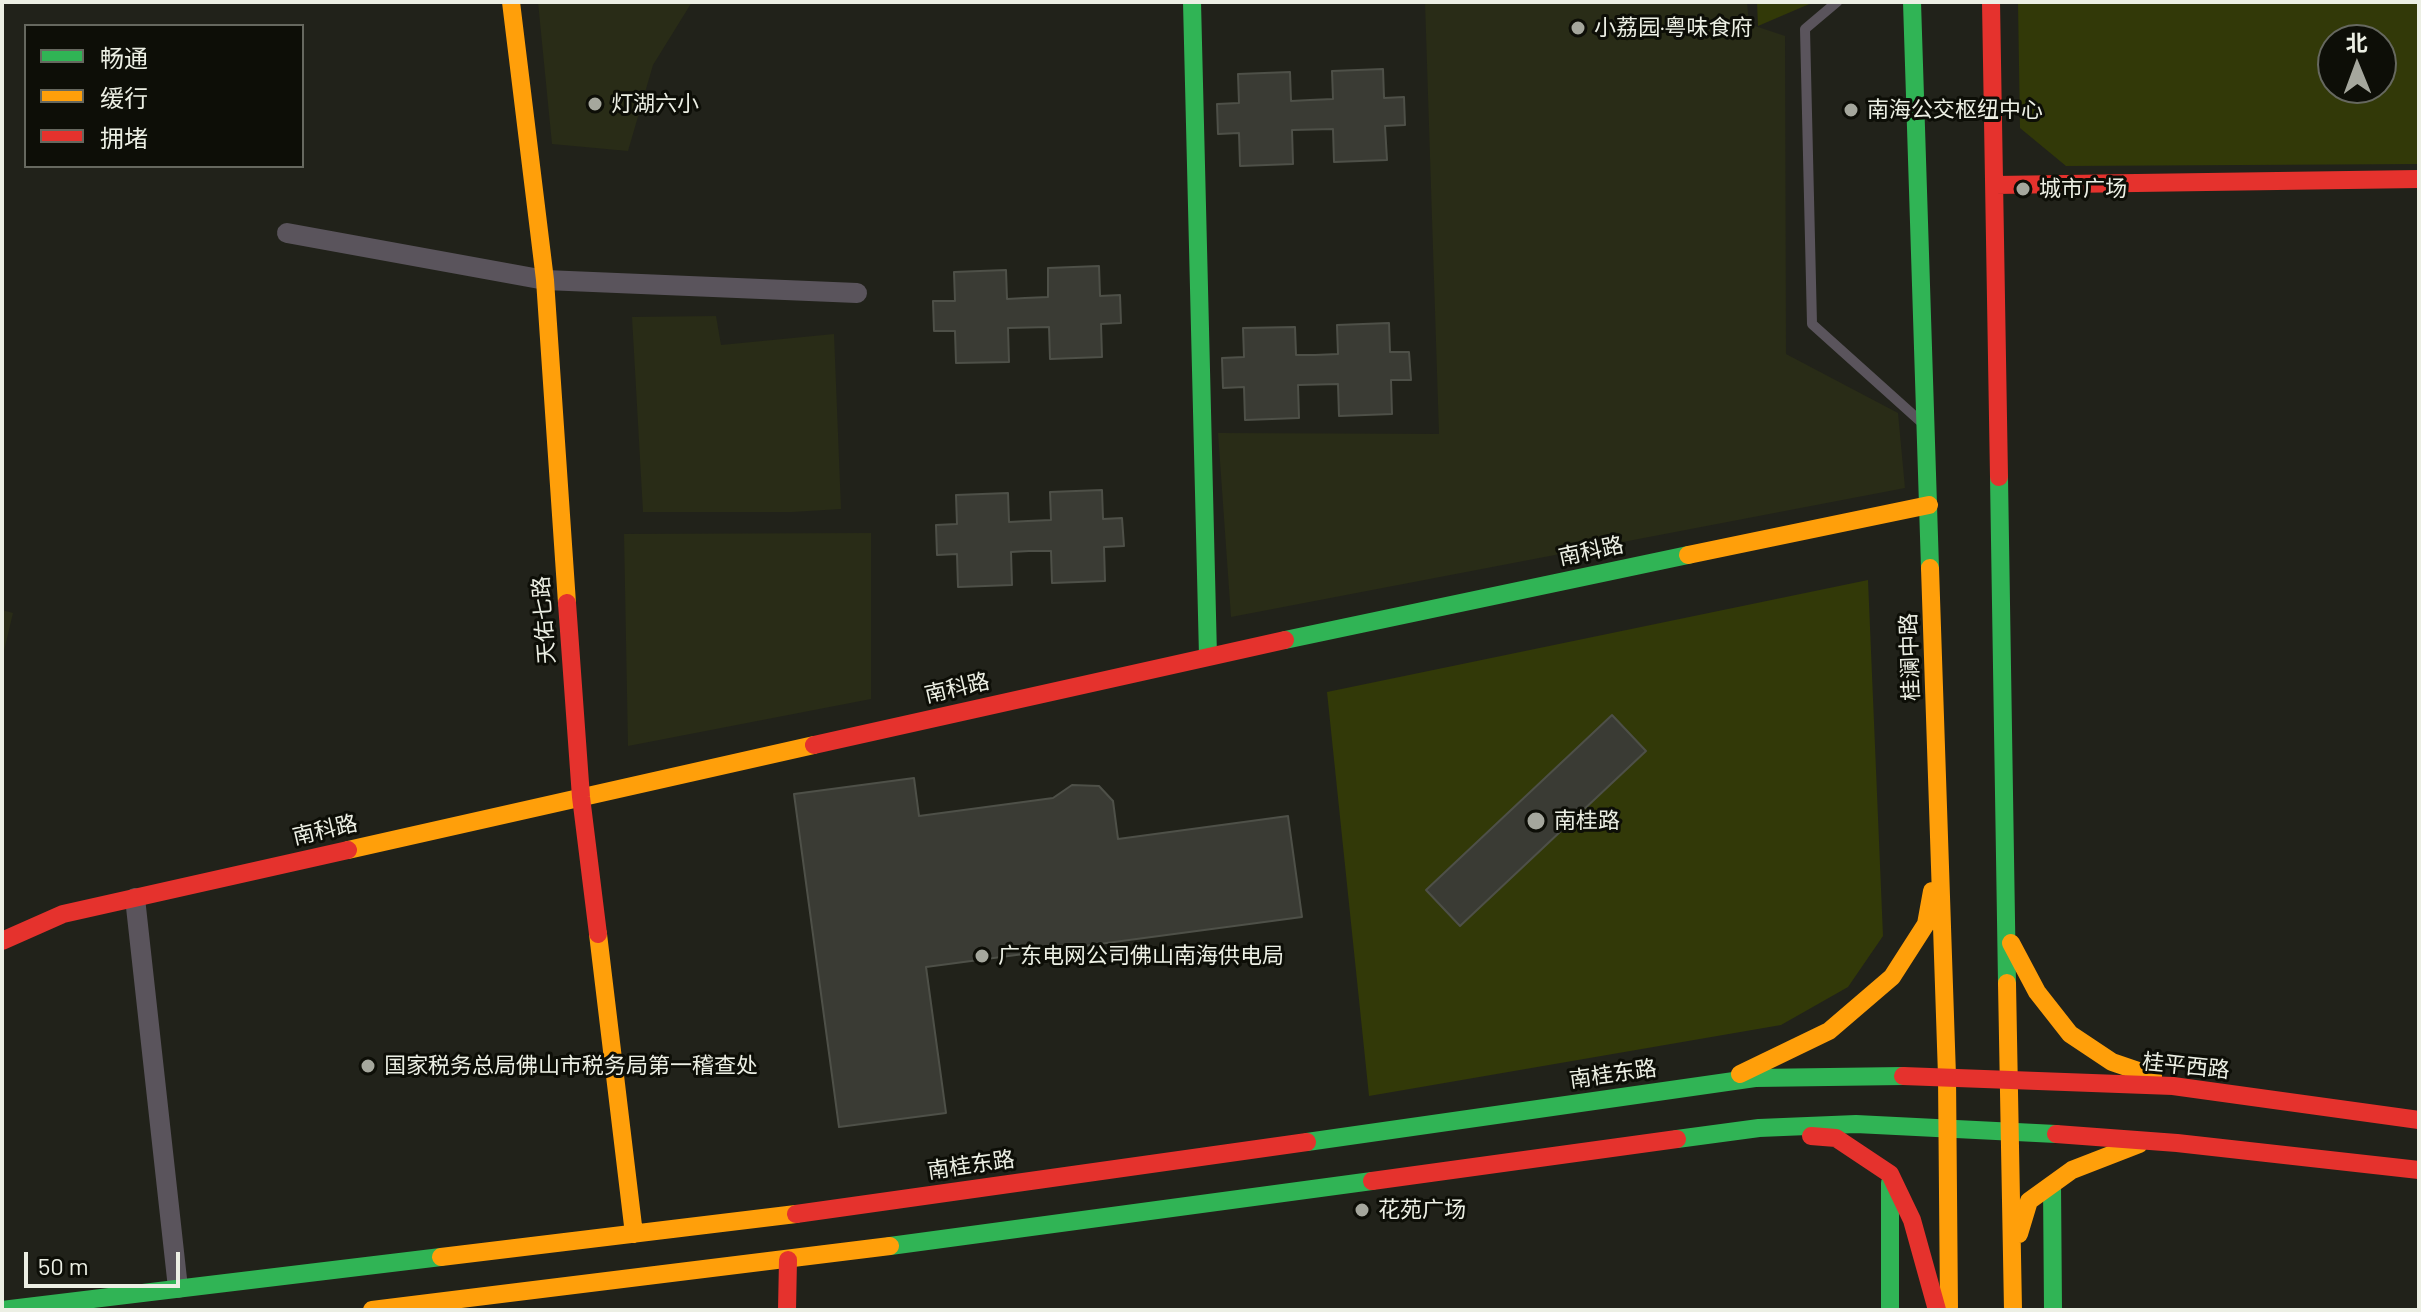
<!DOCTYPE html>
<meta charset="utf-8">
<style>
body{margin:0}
#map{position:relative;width:2421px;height:1312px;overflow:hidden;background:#21221a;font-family:Barlow,"Noto Sans SC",sans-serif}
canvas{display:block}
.frame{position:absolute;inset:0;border:4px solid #ecefe4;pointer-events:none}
.legend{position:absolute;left:24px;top:24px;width:280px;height:144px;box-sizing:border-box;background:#0d0e07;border:2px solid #66685f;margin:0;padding:10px 14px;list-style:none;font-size:24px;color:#ecefe4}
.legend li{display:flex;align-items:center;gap:16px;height:40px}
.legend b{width:40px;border:2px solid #66685f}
.north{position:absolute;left:2317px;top:24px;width:80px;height:80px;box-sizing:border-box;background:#0d0e07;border:2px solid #66685f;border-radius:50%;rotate:359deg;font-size:22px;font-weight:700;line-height:32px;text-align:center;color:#ecefe4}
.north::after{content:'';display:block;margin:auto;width:28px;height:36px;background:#a5a79d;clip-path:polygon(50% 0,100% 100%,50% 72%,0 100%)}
.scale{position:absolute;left:24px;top:1252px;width:156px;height:36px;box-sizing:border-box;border:4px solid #ecefe4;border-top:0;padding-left:10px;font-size:24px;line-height:28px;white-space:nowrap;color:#ecefe4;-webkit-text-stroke:6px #0d0e07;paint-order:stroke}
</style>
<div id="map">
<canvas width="2421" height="1312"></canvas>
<div class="frame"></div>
<ul class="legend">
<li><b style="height:10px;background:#30b455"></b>畅通</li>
<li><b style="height:10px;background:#ff9f0a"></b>缓行</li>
<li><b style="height:10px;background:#e5322d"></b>拥堵</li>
</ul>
<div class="north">北</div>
<div class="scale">50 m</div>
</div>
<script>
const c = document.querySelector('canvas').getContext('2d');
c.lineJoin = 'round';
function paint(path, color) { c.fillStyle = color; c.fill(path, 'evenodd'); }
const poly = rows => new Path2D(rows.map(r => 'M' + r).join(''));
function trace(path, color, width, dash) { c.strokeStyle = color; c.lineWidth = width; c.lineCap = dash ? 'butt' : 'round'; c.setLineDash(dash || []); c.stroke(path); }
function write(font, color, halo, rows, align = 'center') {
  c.font = font + ' Barlow,"Noto Sans SC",sans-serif'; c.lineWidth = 6; c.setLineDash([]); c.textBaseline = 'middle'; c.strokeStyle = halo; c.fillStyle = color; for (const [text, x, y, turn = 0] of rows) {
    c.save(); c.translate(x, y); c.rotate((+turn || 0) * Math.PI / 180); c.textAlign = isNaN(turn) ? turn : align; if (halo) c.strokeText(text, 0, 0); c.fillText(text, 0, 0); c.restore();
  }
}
paint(poly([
 [538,2,692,2,653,65,628,151,552,144],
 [1425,2,1747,2,1749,24,1785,36,1786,354,1898,413,1905,488,1231,617,1218,433,1439,434],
 [716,316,721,345,834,334,841,509,792,512,643,512,632,317],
 [871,533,871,699,628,746,624,534],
 [2,610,13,613,4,651,2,651]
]), '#292c17');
paint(poly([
 [1757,2,1814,2,1758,26],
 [2018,2,2419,2,2419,164,2066,166,2020,128],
 [2333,40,2381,40,2381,88,2333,88],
 [1868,580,1883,936,1848,987,1781,1025,1369,1096,1327,692]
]), '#323908');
const building = poly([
 [1383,69,1384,98,1404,97,1405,125,1385,126,1387,160,1334,162,1333,129,1292,130,1293,164,1240,166,1239,133,1218,134,1217,104,1239,103,1238,74,1290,72,1291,101,1310,100,1333,99,1332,71,1383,69],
 [1099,266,1100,296,1120,295,1121,323,1101,324,1102,357,1050,359,1049,327,1008,328,1009,362,956,363,955,331,934,331,933,301,955,301,954,272,1006,270,1007,299,1025,298,1048,297,1048,268,1099,266],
 [1389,323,1390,352,1409,352,1411,380,1391,380,1392,414,1339,416,1338,384,1298,385,1299,418,1245,420,1244,387,1223,388,1222,358,1244,357,1243,328,1295,327,1296,355,1315,355,1338,354,1337,325,1389,323],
 [1102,490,1103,519,1122,518,1124,546,1104,547,1105,581,1052,583,1051,551,1029,551,1011,552,1012,585,958,587,957,554,937,555,936,525,957,524,956,495,1008,493,1009,522,1028,521,1051,520,1050,492,1102,490],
 [1612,715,1646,751,1460,926,1426,890,1612,715],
 [914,778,919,816,1053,798,1072,785,1099,786,1113,801,1118,839,1288,816,1302,917,926,967,946,1113,839,1127,794,794,914,778]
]);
paint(building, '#3a3b34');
trace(building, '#4e5048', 2);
trace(poly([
 [1837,2,1805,29,1812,324,1920,421]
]), '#5a545c', 10);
trace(poly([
 [287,233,545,280,857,293],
 [135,898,178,1288]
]), '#5a545c', 20);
trace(poly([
 [1192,2,1208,656],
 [1912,2,1930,568],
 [1999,477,2007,983],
 [1285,640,1688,555],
 [1677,1139,1759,1128,1856,1124,2056,1134],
 [1307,1142,1755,1078,1903,1076],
 [1890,1183,1890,1310],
 [2052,1185,2053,1310],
 [890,1246,1372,1181],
 [2,1310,441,1257]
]), '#30b455', 18);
trace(poly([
 [511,2,545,280,567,603],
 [1688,555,1929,505],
 [1930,568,1947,1076,1949,1310],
 [348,850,814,745],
 [598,934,634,1234],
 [2011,943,2037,992,2070,1034,2112,1062,2153,1076],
 [2007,983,2013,1310],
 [1740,1074,1829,1031,1892,977,1926,924,1932,891],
 [2019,1234,2029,1201,2072,1170,2139,1144],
 [441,1257,796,1214],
 [372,1310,890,1246]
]), '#ff9f0a', 18);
trace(poly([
 [1991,2,1999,477],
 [1995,185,2419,179],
 [567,603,581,797,598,934],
 [814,745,1285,640],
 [2,941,63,914,348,850],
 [1903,1076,2173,1086,2419,1120],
 [2056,1134,2177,1143,2419,1170],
 [1811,1136,1836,1138,1890,1174,1912,1220,1937,1310],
 [1372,1181,1677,1139],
 [796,1214,1307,1142],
 [787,1310,788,1260]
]), '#e5322d', 18);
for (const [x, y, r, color] of [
 [1578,28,8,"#a5a79d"],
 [595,104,8,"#a5a79d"],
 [1851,110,8,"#a5a79d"],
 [2023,189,8,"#a5a79d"],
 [1536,821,10,"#a5a79d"],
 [982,956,8,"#a5a79d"],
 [368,1066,8,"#a5a79d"],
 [1362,1210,8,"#a5a79d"]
]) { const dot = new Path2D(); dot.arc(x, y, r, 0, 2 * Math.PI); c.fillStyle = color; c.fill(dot); trace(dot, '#0d0e07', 3); }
write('22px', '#ecefe4', '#0d0e07', [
 ["小荔园·粤味食府",1594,28],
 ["灯湖六小",611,104],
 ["南海公交枢纽中心",1867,110],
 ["城市广场",2039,189],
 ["南桂路",1554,821],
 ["广东电网公司佛山南海供电局",998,956],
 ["国家税务总局佛山市税务局第一稽查处",384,1066],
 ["花苑广场",1378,1210]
], 'left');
write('22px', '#ecefe4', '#0d0e07', [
 ["南科路",1591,551,-12],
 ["天佑七路",544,620,-94],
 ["桂澜中路",1910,657,-92],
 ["南科路",957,688,-13],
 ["南科路",325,830,-13],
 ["桂平西路",2186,1066,6],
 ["南桂东路",1613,1074,-8],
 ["南桂东路",971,1165,-8]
]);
</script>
